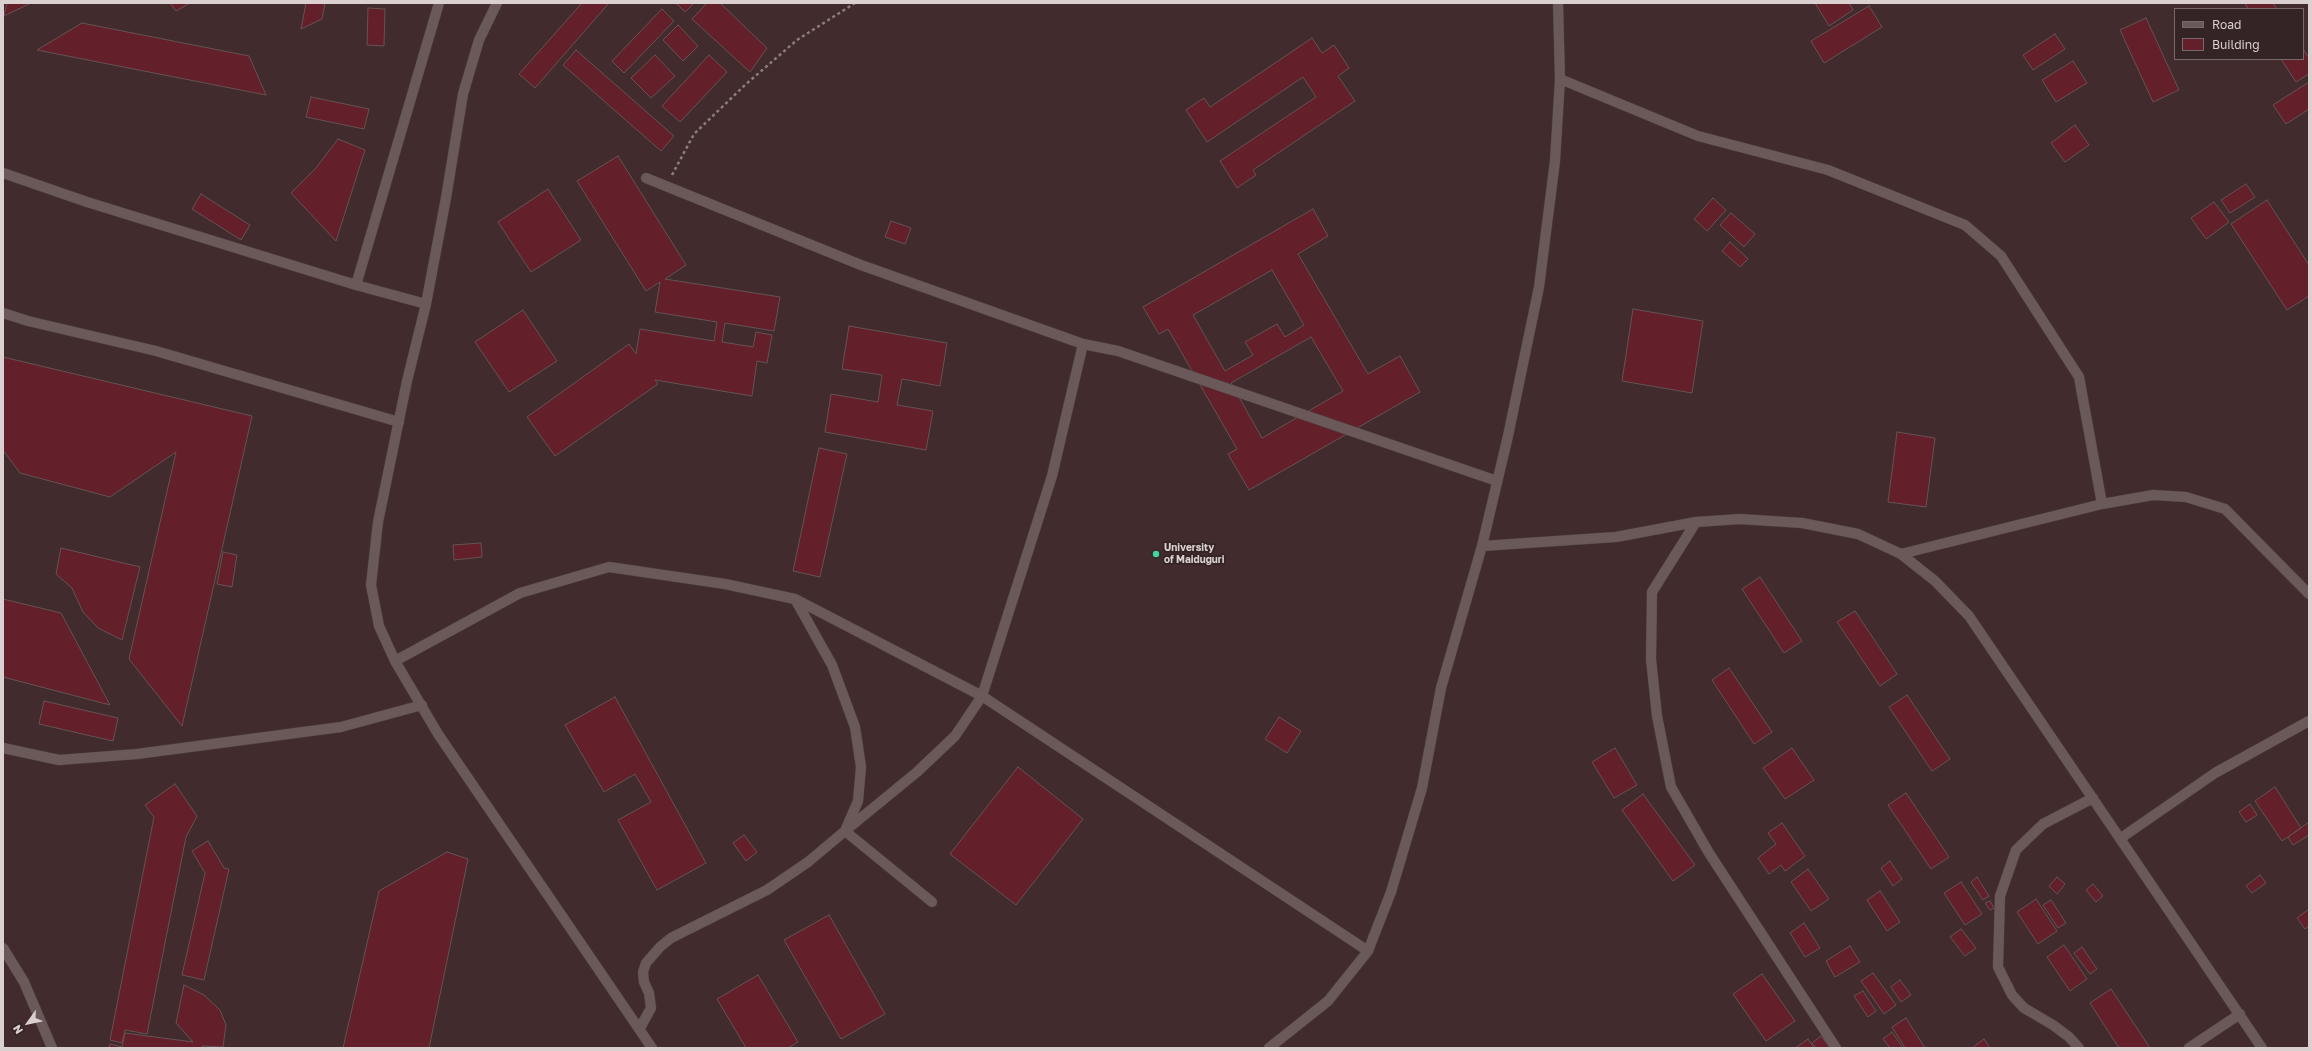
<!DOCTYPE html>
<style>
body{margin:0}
#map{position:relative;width:2312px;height:1051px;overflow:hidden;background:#342425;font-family:"Golos Text",sans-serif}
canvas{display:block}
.frame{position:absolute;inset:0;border:4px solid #dbd0d0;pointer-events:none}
.legend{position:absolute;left:2174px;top:8px;width:130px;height:52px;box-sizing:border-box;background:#342425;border:1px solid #776969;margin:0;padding:5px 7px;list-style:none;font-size:12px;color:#dbd0d0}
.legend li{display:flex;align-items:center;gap:8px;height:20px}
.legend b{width:20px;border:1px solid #776969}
.north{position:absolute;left:8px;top:1003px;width:40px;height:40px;-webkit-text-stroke:3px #342425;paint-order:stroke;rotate:237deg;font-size:11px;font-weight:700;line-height:16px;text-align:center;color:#dbd0d0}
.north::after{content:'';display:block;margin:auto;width:14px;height:18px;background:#dbd0d0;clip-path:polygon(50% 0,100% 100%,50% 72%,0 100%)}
</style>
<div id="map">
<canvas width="2312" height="1051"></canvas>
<div class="frame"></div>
<ul class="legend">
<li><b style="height:5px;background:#6b5859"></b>Road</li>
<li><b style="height:11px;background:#63202a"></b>Building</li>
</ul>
<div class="north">N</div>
</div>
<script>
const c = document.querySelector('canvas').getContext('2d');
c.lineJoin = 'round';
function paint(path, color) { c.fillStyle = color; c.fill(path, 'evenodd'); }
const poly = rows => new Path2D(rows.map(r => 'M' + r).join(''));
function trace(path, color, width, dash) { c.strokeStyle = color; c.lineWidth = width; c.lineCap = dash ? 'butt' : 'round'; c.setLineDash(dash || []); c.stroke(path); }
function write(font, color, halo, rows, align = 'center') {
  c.font = font + ' "Golos Text",sans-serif'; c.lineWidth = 3.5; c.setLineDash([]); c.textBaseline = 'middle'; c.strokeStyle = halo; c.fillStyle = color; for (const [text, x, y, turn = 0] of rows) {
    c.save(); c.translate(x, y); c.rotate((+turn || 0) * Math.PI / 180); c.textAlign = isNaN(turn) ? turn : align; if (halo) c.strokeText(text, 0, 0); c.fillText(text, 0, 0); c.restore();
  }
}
paint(poly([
 [3,3,2309,3,2309,1048,3,1048],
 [2175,9,2303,9,2303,59,2175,59]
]), '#422b2d');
const building = poly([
 [7,3,31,3,4,16,7,3],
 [170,3,190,3,176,11,170,3],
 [306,3,325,3,322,19,301,29,306,3],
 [582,3,609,3,535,88,519,74,582,3],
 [676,3,694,3,685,12,676,3],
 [707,3,720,3,767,48,750,72,692,19,707,3],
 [1815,3,1849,3,1853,10,1829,26,1815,3],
 [2245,3,2273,3,2277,9,2248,9,2245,3],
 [1869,6,1882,27,1824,63,1811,41,1869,6],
 [368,8,385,9,384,46,367,45,368,8],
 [662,9,674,21,624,73,612,61,662,9],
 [2146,18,2179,90,2153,102,2120,30,2146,18],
 [82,23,249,56,266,95,37,50,82,23],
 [678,25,698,46,683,61,663,40,678,25],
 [2055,34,2065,49,2033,70,2023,55,2055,34],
 [1312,38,1322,53,1334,45,1349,68,1338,76,1355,101,1253,170,1256,175,1237,188,1220,161,1316,97,1303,77,1207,142,1186,110,1204,98,1210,107,1312,38],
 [2303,49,2309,58,2309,74,2296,82,2281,59,2303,59,2303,49],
 [576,50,674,136,661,151,563,65,576,50],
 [655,55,675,76,651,98,631,78,655,55],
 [709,55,727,72,680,122,662,106,709,55],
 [2073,61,2087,83,2056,102,2042,80,2073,61],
 [2309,82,2309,109,2286,124,2273,105,2309,82],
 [311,97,369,109,364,129,306,117,311,97],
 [2075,125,2089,145,2065,162,2051,143,2075,125],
 [338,139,365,150,336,241,291,193,316,168,338,139],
 [618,156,686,265,665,279,780,297,774,331,725,323,722,342,753,347,756,332,772,335,767,363,757,361,752,396,655,380,658,384,555,456,527,417,629,344,636,354,640,329,714,341,717,322,655,312,660,282,646,291,577,181,618,156],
 [2246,184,2255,197,2230,213,2221,200,2246,184],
 [548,189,581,240,531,272,498,222,548,189],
 [201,194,250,225,241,240,192,209,201,194],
 [1713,198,1726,210,1707,231,1694,219,1713,198],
 [2267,200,2309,265,2309,296,2287,310,2231,224,2267,200],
 [2214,202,2229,222,2206,239,2191,218,2214,202],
 [1313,209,1328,236,1298,254,1368,374,1400,356,1420,392,1249,490,1228,454,1237,449,1168,329,1159,334,1143,307,1313,209],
 [1272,270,1304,325,1285,337,1277,324,1245,342,1253,355,1225,371,1193,315,1272,270],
 [1311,337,1343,391,1262,438,1231,383,1311,337],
 [1731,213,1755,234,1744,247,1720,225,1731,213],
 [891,221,911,228,905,244,885,237,891,221],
 [1730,242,1748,259,1740,267,1722,251,1730,242],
 [1633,309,1703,321,1692,393,1622,381,1633,309],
 [523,310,557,361,509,392,475,342,523,310],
 [849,326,947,343,940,386,902,379,897,405,933,411,926,450,825,432,831,394,878,402,882,375,842,369,849,326],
 [3,357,252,416,182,726,129,659,176,452,110,497,20,473,3,450,3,357],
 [1897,432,1935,438,1926,507,1888,502,1897,432],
 [819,448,847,454,820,577,793,571,819,448],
 [481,543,482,557,454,560,453,545,481,543],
 [61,548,140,567,122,640,98,628,83,612,72,588,56,574,61,548],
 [223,552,237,555,232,587,217,584,223,552],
 [1760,577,1802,641,1784,653,1742,589,1760,577],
 [3,599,61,613,110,705,3,677,3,599],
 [1855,611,1897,674,1880,686,1837,622,1855,611],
 [1729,668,1772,732,1754,744,1712,680,1729,668],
 [1907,695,1950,759,1932,771,1889,707,1907,695],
 [615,697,706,863,657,890,618,820,651,802,635,774,604,792,565,725,615,697],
 [44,701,118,718,113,741,39,724,44,701],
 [1279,717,1301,731,1287,753,1265,739,1279,717],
 [1615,748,1637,785,1614,798,1592,762,1615,748],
 [1792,748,1814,780,1785,799,1763,768,1792,748],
 [1018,767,1083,819,1016,905,950,854,1018,767],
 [175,784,197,816,186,837,147,1034,125,1030,122,1043,110,1040,154,817,145,805,175,784],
 [2275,787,2301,828,2282,841,2255,801,2275,787],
 [1906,793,1949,857,1931,869,1888,805,1906,793],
 [1643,794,1695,865,1673,881,1622,810,1643,794],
 [2250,804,2257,815,2246,822,2239,812,2250,804],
 [2309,822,2309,835,2293,845,2288,837,2309,822],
 [1782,823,1805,856,1785,871,1781,865,1769,874,1758,858,1776,844,1768,833,1782,823],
 [744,835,757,852,746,861,733,843,744,835],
 [208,841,224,868,229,869,204,980,182,975,205,873,192,851,208,841],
 [447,852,468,859,429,1048,343,1048,379,891,447,852],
 [1890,861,1902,879,1893,886,1881,868,1890,861],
 [1808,869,1829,899,1811,911,1791,882,1808,869],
 [2260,875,2266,883,2252,893,2246,886,2260,875],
 [1977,877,1989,896,1983,900,1971,882,1977,877],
 [2057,877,2065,884,2057,894,2049,886,2057,877],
 [1961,882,1982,914,1965,925,1944,893,1961,882],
 [2093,884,2103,896,2096,902,2086,890,2093,884],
 [1880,891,1900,922,1887,931,1867,900,1880,891],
 [2036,899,2057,931,2038,944,2017,912,2036,899],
 [2051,900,2066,923,2058,928,2043,905,2051,900],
 [1990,901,1994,908,1990,910,1985,903,1990,901],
 [2309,909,2309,926,2305,929,2297,918,2309,909],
 [829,915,885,1014,841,1039,784,940,829,915],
 [1804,923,1820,948,1805,957,1790,933,1804,923],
 [1961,929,1976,948,1965,956,1950,937,1961,929],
 [2064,945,2087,979,2070,991,2047,957,2064,945],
 [1850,946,1860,962,1835,977,1826,961,1850,946],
 [2082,947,2097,969,2090,974,2074,953,2082,947],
 [1873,973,1896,1005,1884,1014,1861,981,1873,973],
 [1762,974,1795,1021,1766,1041,1733,994,1762,974],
 [758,975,798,1042,788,1048,746,1048,717,999,758,975],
 [1900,980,1911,995,1901,1002,1891,987,1900,980],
 [184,985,204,995,220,1010,226,1025,223,1047,202,1046,202,1048,109,1048,110,1044,122,1047,125,1033,193,1042,176,1023,184,985],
 [2111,989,2150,1048,2119,1048,2090,1003,2111,989],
 [1863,991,1876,1011,1868,1017,1854,996,1863,991],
 [1906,1018,1925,1048,1905,1048,1892,1027,1906,1018],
 [1892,1032,1903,1048,1890,1048,1883,1039,1892,1032],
 [1821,1036,1830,1048,1816,1048,1812,1043,1821,1036],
 [1808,1039,1814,1048,1795,1048,1808,1039],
 [1984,1039,1990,1048,1972,1048,1984,1039]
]);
paint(building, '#63202a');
trace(building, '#645253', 1);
const minor = poly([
 [497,3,479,40,463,94,446,198,426,304,407,381,378,522,371,585,379,626,395,661,438,734,652,1048],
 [1560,79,1698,136,1828,170,1965,225,2001,256,2079,377,2102,504],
 [3,173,87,202,356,285,426,304],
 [646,178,861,265,1083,344,1052,476,982,696,955,736,917,772,845,831,932,902],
 [356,285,439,3],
 [3,313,28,321,156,351,399,422],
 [1083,344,1118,351,1497,481],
 [1696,522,1652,592,1651,659,1657,716,1671,787,1709,853,1836,1048],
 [1482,546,1616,537,1696,522,1740,519,1802,523,1858,534,1901,554,1935,581,1969,616,2262,1048],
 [1901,554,2102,504,2153,495,2186,497,2225,509,2309,594],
 [395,661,520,593,609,567,725,584,795,599,982,696,1368,951],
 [3,748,59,760,137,754,341,727,422,705],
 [2121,838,2215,773,2309,721],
 [3,948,24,982,52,1048],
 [640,1028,651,1008,649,993,644,982,643,972,646,963,660,947,671,938,767,890,808,862,845,831,858,801,861,767,855,727,832,665,795,599],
 [1269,1048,1328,1001,1368,951,1391,892,1422,788,1441,688,1482,546,1508,436,1539,287,1555,161,1560,79,1558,3],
 [2079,1048,2069,1037,2053,1025,2024,1008,2012,995,1998,967,2000,896,2016,850,2043,824,2093,798],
 [2189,1048,2240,1014]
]);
trace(minor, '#4d4040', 11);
trace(poly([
 [672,175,694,134,745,85,797,40,855,3]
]), '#8b7d7e', 2.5, [3, 3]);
trace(minor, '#6b5859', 10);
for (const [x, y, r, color] of [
 [1156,554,4,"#44d49f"]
]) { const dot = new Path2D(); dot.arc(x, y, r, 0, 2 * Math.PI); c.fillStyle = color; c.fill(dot); trace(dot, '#342425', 1.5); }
write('bold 10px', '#dbd0d0', '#342425', [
 ["University",1164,548],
 ["of Maiduguri",1164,560]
], 'left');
</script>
